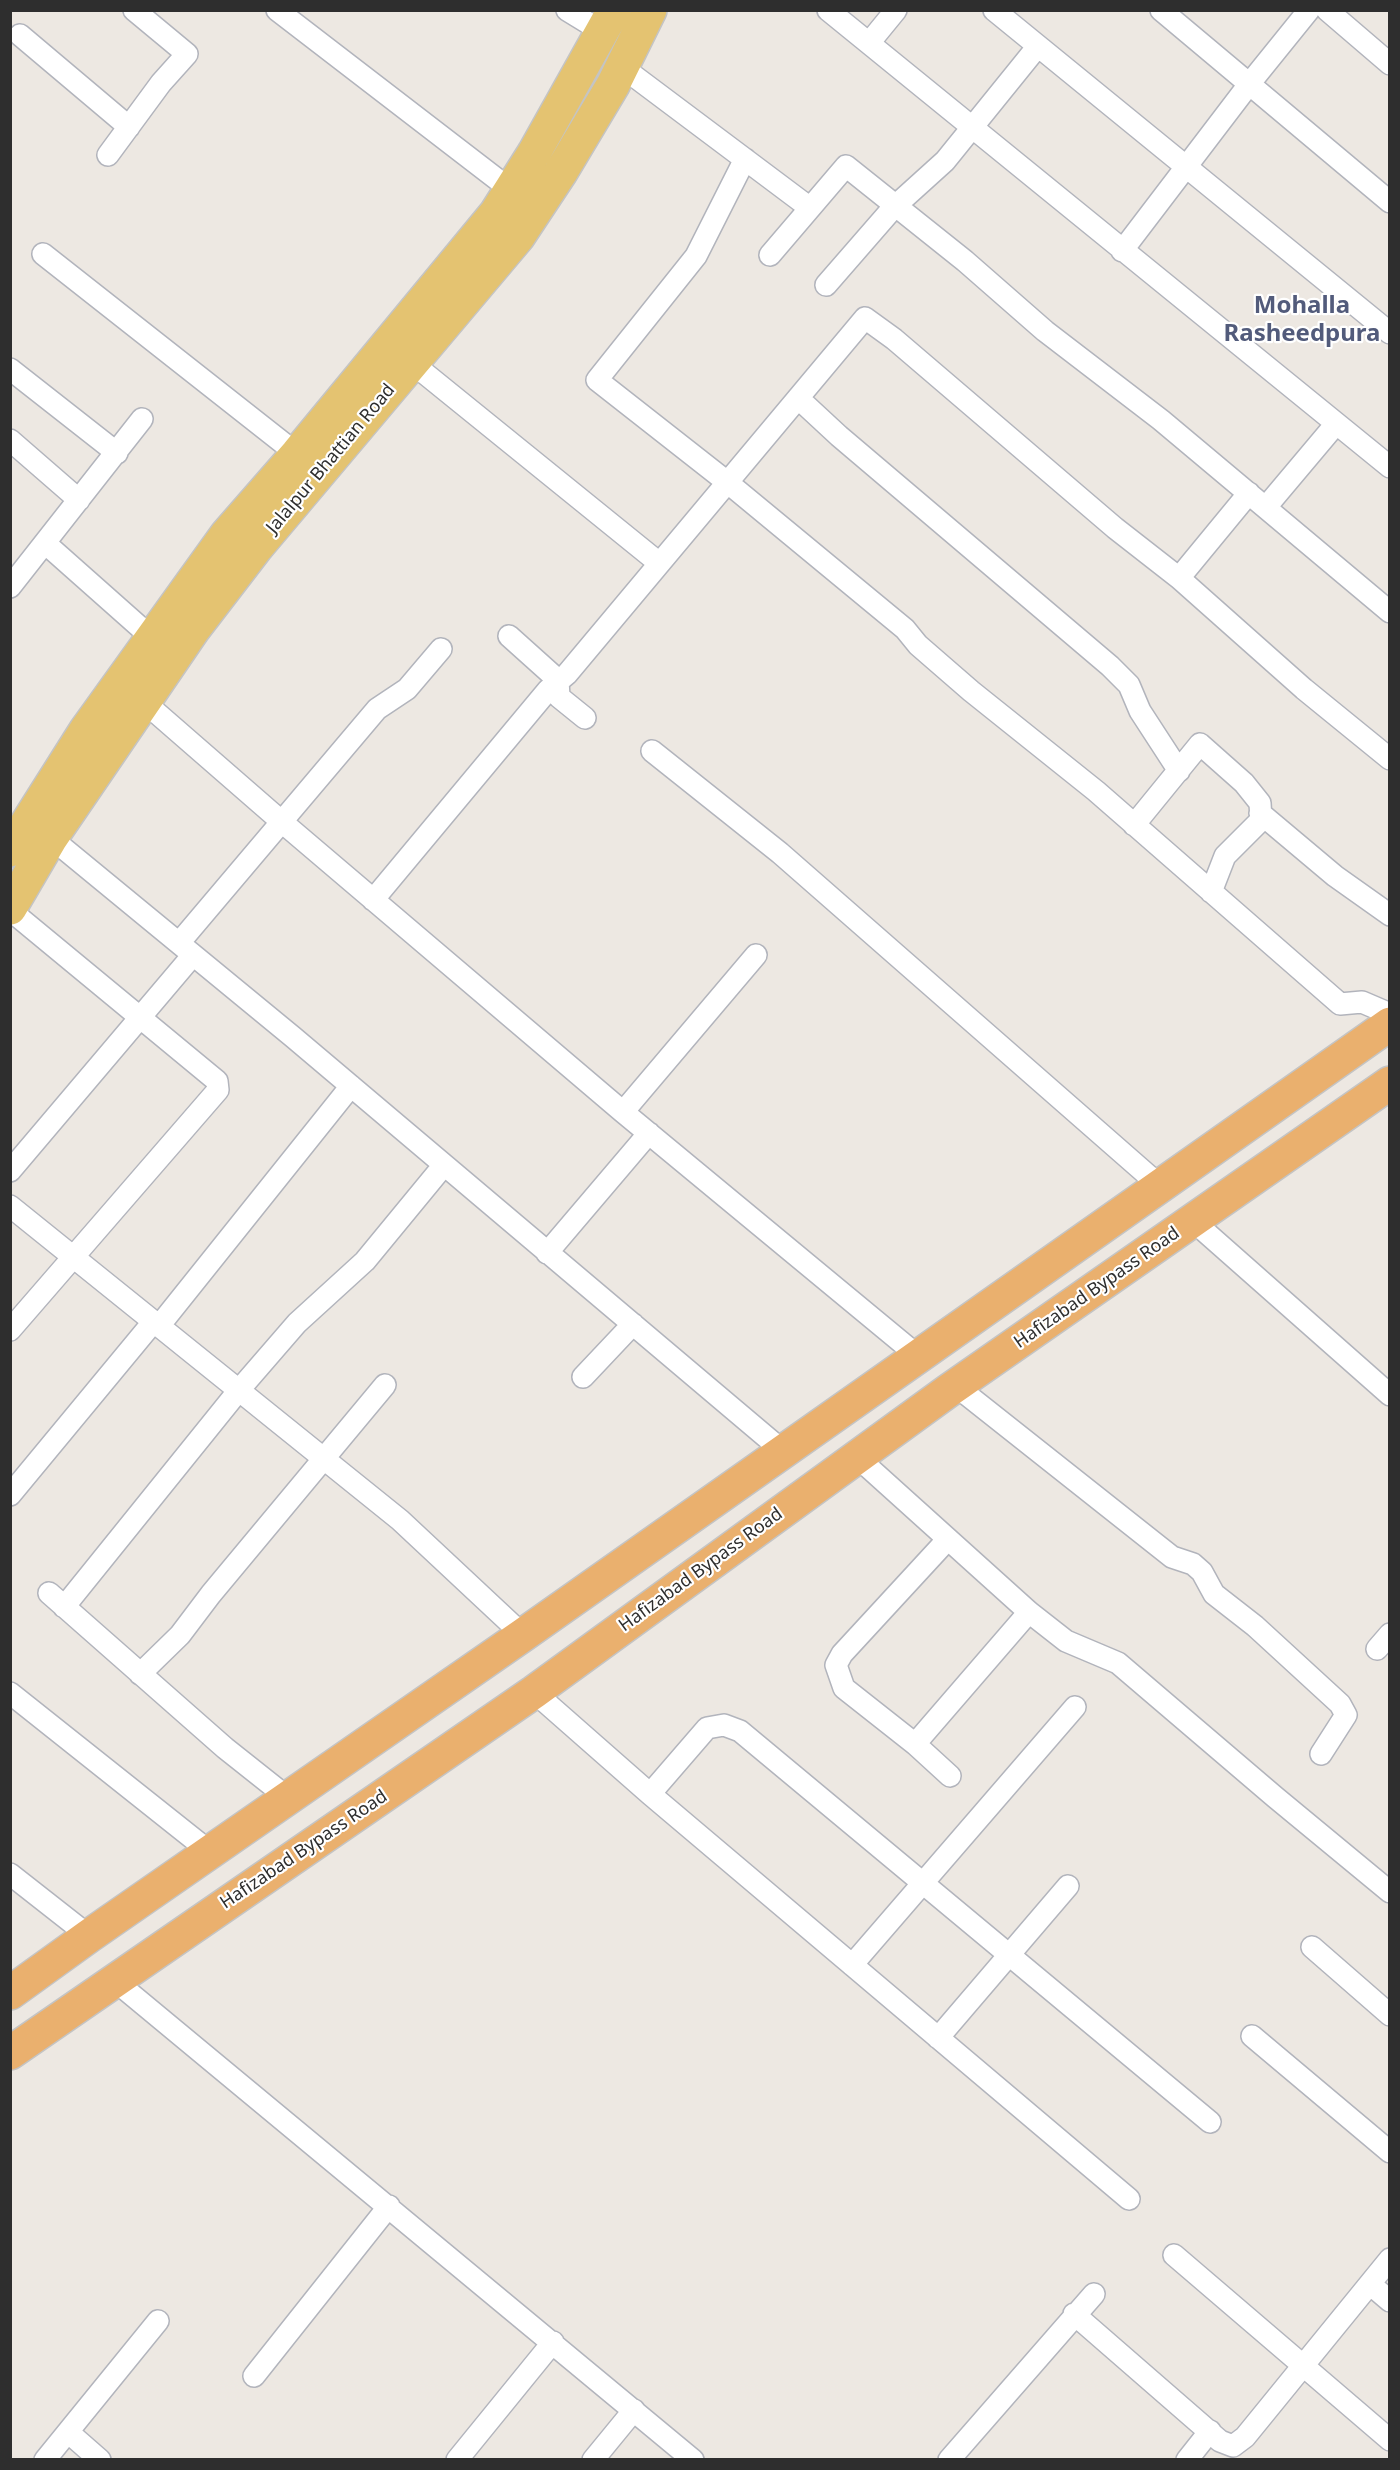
<!DOCTYPE html>
<style>
body{margin:0}
#map{position:relative;width:1400px;height:2470px;overflow:hidden;background:#ede8e2;font-family:"Noto Sans",sans-serif}
canvas{display:block}
.frame{position:absolute;inset:0;border:12px solid #2e2e2e;pointer-events:none}
</style>
<div id="map">
<canvas width="1400" height="2470"></canvas>
<div class="frame"></div>
</div>
<script>
const c = document.querySelector('canvas').getContext('2d');
c.lineJoin = 'round';
const poly = rows => new Path2D(rows.map(r => 'M' + r).join(''));
function trace(path, color, width, dash) { c.strokeStyle = color; c.lineWidth = width; c.lineCap = dash ? 'butt' : 'round'; c.setLineDash(dash || []); c.stroke(path); }
function write(font, color, halo, rows, align = 'center') {
  c.font = font + ' "Noto Sans",sans-serif'; c.lineWidth = 4.5; c.setLineDash([]); c.textBaseline = 'middle'; c.strokeStyle = halo; c.fillStyle = color; for (const [text, x, y, turn = 0] of rows) {
    c.save(); c.translate(x, y); c.rotate((+turn || 0) * Math.PI / 180); c.textAlign = isNaN(turn) ? turn : align; if (halo) c.strokeText(text, 0, 0); c.fillText(text, 0, 0); c.restore();
  }
}
const minor = poly([
 [277,10,511,190],
 [567,10,603,32],
 [828,10,1390,467],
 [994,10,1390,333],
 [1161,10,1390,202],
 [1327,10,1390,64],
 [20,35,129,127],
 [869,43,896,10],
 [622,67,810,208],
 [108,155,161,83,187,54,134,10],
 [745,159,696,256,597,380,727,482,905,629,918,645,971,691,1096,791,1340,1004,1362,1002,1390,1014],
 [1122,251,1250,83,1309,10],
 [43,254,297,454],
 [770,255,846,166,965,261,1045,331,1161,420,1390,612],
 [826,285,893,208,945,161,1038,46],
 [412,363,659,563],
 [10,369,117,453],
 [798,398,839,436,1110,666,1129,685,1140,711,1179,771],
 [10,440,79,500],
 [1266,507,1335,425],
 [45,543,151,637],
 [1179,578,1249,493],
 [10,587,142,419],
 [509,636,558,680,559,697,585,718],
 [143,701,282,822,623,1112,918,1356],
 [652,751,780,853,1159,1185],
 [1260,813,1335,876,1390,915],
 [1134,825,1200,744,1244,783,1260,803,1261,820,1225,856,1211,892],
 [51,838,293,1037,784,1452],
 [373,900,548,690,567,674,865,318,894,339,1115,528,1179,578,1304,689,1390,759],
 [10,910,217,1081,218,1090,10,1330],
 [179,943,377,709,407,689,441,649],
 [623,1112,756,955],
 [10,1171,193,955],
 [10,1206,400,1520,523,1635],
 [1193,1221,1390,1395],
 [547,1253,649,1133],
 [159,1326,351,1086],
 [583,1377,633,1324],
 [956,1386,1172,1557,1193,1564,1202,1572,1214,1594,1255,1626,1340,1704,1346,1715,1321,1754],
 [857,1457,1029,1612,1066,1641,1118,1663,1275,1797,1390,1892],
 [10,1495,154,1321],
 [948,1539,842,1654,836,1665,844,1688,915,1744,950,1776],
 [49,1593,225,1748,288,1798],
 [64,1607,239,1390,297,1323,365,1261,444,1165],
 [1377,1649,1390,1634],
 [140,1674,180,1635,211,1594,385,1385],
 [534,1692,650,1794,1129,2199],
 [10,1693,210,1852],
 [915,1744,1029,1612],
 [650,1794,707,1728,724,1725,740,1731,1210,2122],
 [10,1874,89,1936],
 [1312,1947,1390,2015],
 [852,1965,1075,1707],
 [114,1980,693,2460],
 [1252,2036,1390,2152],
 [938,2038,1068,1886],
 [1174,2255,1390,2440],
 [1370,2284,1390,2301],
 [1074,2314,1220,2441,1233,2446,1245,2437,1390,2259],
 [254,2376,389,2206],
 [68,2432,100,2460],
 [45,2460,158,2321],
 [457,2460,553,2342],
 [593,2460,634,2410],
 [949,2460,1094,2294],
 [1187,2460,1210,2431]
]);
const primary = poly([
 [10,850,86,730,227,534,297,454,496,213,534,153,614,10],
 [10,908,51,838,193,630,256,548,518,237,561,172,613,85,650,10]
]);
const trunk = poly([
 [10,1993,89,1936,523,1635,1390,1024],
 [10,2053,534,1692,948,1391,1390,1083]
]);
trace(minor, '#b2b4bc', 24);
trace(primary, '#c4c4c4', 36);
trace(trunk, '#c4c4c4', 36);
trace(minor, '#fff', 21);
trace(primary, '#e4c371', 33);
trace(trunk, '#eab06e', 33);
write('18px', '#2e2e2e', '#fff', [
 ["Jalalpur Bhattian Road",331,459,-50],
 ["Hafizabad Bypass Road",1097,1288,-35],
 ["Hafizabad Bypass Road",701,1570,-36],
 ["Hafizabad Bypass Road",304,1850,-34]
]);
write('bold 24px', '#525b7b', '#fff', [
 ["Mohalla",1302,306],
 ["Rasheedpura",1302,334]
]);
</script>
